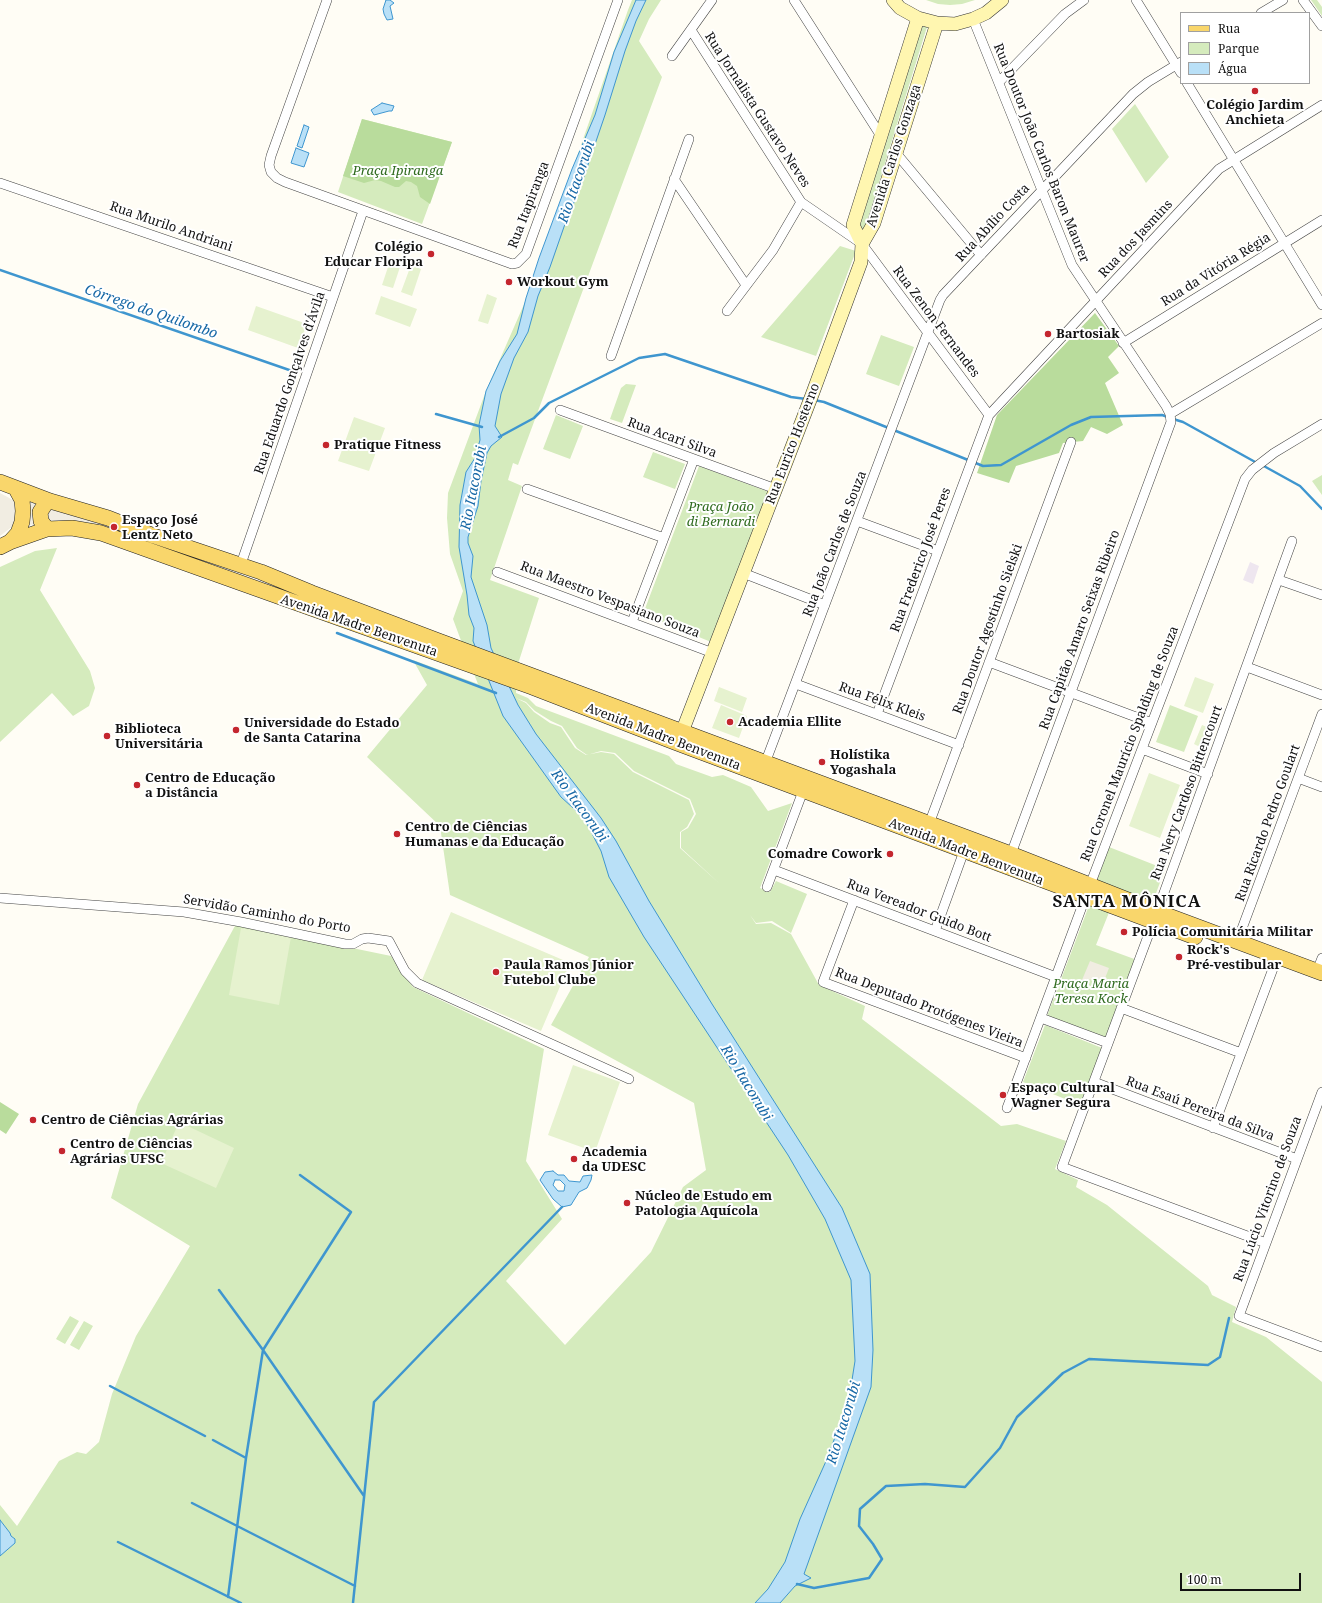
<!DOCTYPE html>
<meta charset="utf-8">
<style>
body{margin:0}
#map{position:relative;width:1322px;height:1603px;overflow:hidden;background:#fffdf5;font-family:"Noto Serif",serif}
canvas{display:block}
.legend{position:absolute;left:1180px;top:12px;width:130px;height:72px;box-sizing:border-box;background:#fff;border:1px solid #a0a0a0;margin:0;padding:5px 7px;list-style:none;font-size:12px;color:#111}
.legend li{display:flex;align-items:center;gap:8px;height:20px}
.legend b{width:20px;border:1px solid #a0a0a0}
.scale{position:absolute;left:1180px;top:1573px;width:121px;height:18px;box-sizing:border-box;border:2px solid #111;border-top:0;padding-left:5px;font-size:12px;line-height:14px;white-space:nowrap;color:#111;-webkit-text-stroke:3px #fff;paint-order:stroke}
</style>
<div id="map">
<canvas width="1322" height="1603"></canvas>
<ul class="legend">
<li><b style="height:5px;background:#f9d66b"></b>Rua</li>
<li><b style="height:11px;background:#d5ebbd"></b>Parque</li>
<li><b style="height:11px;background:#b9e0f7"></b>Água</li>
</ul>
<div class="scale">100 m</div>
</div>
<script>
const c = document.querySelector('canvas').getContext('2d');
c.lineJoin = 'round';
function paint(path, color) { c.fillStyle = color; c.fill(path, 'evenodd'); }
const poly = rows => new Path2D(rows.map(r => 'M' + r).join(''));
function trace(path, color, width, dash) { c.strokeStyle = color; c.lineWidth = width; c.lineCap = dash ? 'butt' : 'round'; c.setLineDash(dash || []); c.stroke(path); }
function write(font, color, halo, rows, align = 'center') {
  c.font = font + ' "Noto Serif",serif'; c.lineWidth = 4; c.setLineDash([]); c.textBaseline = 'middle'; c.strokeStyle = halo; c.fillStyle = color; for (const [text, x, y, turn = 0] of rows) {
    c.save(); c.translate(x, y); c.rotate((+turn || 0) * Math.PI / 180); c.textAlign = isNaN(turn) ? turn : align; if (halo) c.strokeText(text, 0, 0); c.fillText(text, 0, 0); c.restore();
  }
}
paint(poly([
 [1250,562,1259,566,1253,584,1243,580]
]), '#eee6ef');
paint(poly([
 [632,0,661,0,649,19,639,41,662,77,518,465,513,463,508,480,522,486,490,580,539,598,518,664,516,693,528,698,536,706,669,756,676,764,712,777,723,775,751,787,768,811,792,803,760,888,770,892,776,881,807,894,791,933,772,921,756,923,750,915,756,924,771,923,791,934,819,985,865,1006,862,1019,1001,1126,1017,1124,1066,1141,1055,1169,1078,1180,1076,1187,1107,1205,1208,1286,1212,1295,1236,1307,1232,1322,1266,1337,1322,1382,1322,1603,0,1603,0,1505,17,1526,59,1461,77,1452,86,1454,99,1442,112,1394,136,1336,190,1246,111,1198,138,1104,236,924,391,956,413,987,544,1049,526,1161,562,1219,506,1281,565,1345,651,1252,683,1187,706,1170,694,1103,551,1025,589,957,450,895,440,826,367,757,427,685,413,660,478,684,468,659,265,583,466,654,453,619,463,591,450,554,447,518,448,493,486,391,532,286,628,10],
 [516,698,526,702,535,711,551,721,562,726,577,748,587,755,601,751,615,753,634,771,690,799,696,814,688,828,681,832,681,848,720,884,680,848,680,832,687,827,694,814,689,800,633,772,614,754,601,752,586,755,575,748,561,727,550,723,534,712,526,703],
 [926,0,975,0,962,4,950,5,938,4],
 [1311,0,1317,0,1322,7,1322,16],
 [920,26,927,27,865,228,863,229,859,226],
 [1135,104,1169,157,1146,183,1112,129],
 [362,119,452,142,422,224,338,192],
 [840,246,856,251,816,356,761,337],
 [881,335,914,347,899,386,866,374],
 [626,384,636,385,622,423,610,419,621,388],
 [556,415,583,426,570,459,543,449],
 [653,452,685,464,675,489,643,477],
 [699,466,769,492,711,642,643,614],
 [1322,475,1322,495,1312,481],
 [57,548,40,590,90,671,95,688,89,706,73,716,52,693,0,742,0,567,35,551],
 [1170,705,1198,716,1184,752,1156,742],
 [1109,847,1165,869,1152,904,1096,882],
 [1090,903,1110,910,1096,945,1137,960,1107,1039,1047,1016],
 [1045,1025,1102,1048,1080,1105,1023,1082],
 [70,1316,79,1321,65,1344,56,1339],
 [84,1321,93,1326,79,1350,70,1345]
]), '#d5ebbd');
paint(poly([
 [362,119,452,142,430,204,420,197,417,186,411,182,406,181,399,187,395,187,381,181,375,180,364,183,343,176],
 [1095,313,1119,346,1108,357,1119,373,1105,383,1123,425,1107,434,1091,427,1083,441,1063,443,1059,453,1016,466,1009,483,977,473,997,415],
 [0,1102,19,1114,6,1134,0,1130]
]), '#b9dc9c');
paint(poly([
 [391,258,402,261,393,288,382,285],
 [411,265,421,269,412,296,401,292],
 [487,294,497,298,488,324,478,321],
 [381,296,417,309,410,327,375,314],
 [256,306,307,324,298,348,248,330],
 [354,417,385,428,369,471,338,461],
 [1195,677,1214,684,1203,713,1184,706],
 [719,687,747,698,742,712,714,701],
 [721,705,747,716,739,738,712,728],
 [1202,725,1212,729,1204,749,1194,744],
 [1149,773,1180,785,1160,838,1129,826],
 [451,912,570,963,541,1031,422,980],
 [241,928,291,937,279,1005,229,995],
 [573,1065,620,1082,595,1152,548,1135],
 [179,1122,234,1148,216,1188,161,1163]
]), '#e6f2cf');
paint(poly([
 [0,493,13,500,18,509,18,517,13,526,0,536],
 [29,499,38,501,34,508,40,524,29,525],
 [48,505,175,544,149,543,80,522,54,521,47,519],
 [1090,961,1109,968,1102,986,1094,979,1082,980]
]), '#f1ede2');
const water = poly([
 [386,0,390,0,394,3,390,6,393,19,387,20,384,14,383,9,386,0],
 [636,0,646,0,636,21,625,51,605,115,580,188,565,224,550,267,538,296,528,332,514,358,501,394,495,426,502,437,491,446,487,453,481,481,478,506,468,537,468,543,473,556,471,577,487,625,491,648,518,705,536,734,601,818,616,841,649,901,712,1004,842,1208,870,1274,873,1350,871,1387,804,1574,811,1578,795,1586,780,1603,755,1603,768,1589,785,1562,800,1519,827,1459,849,1399,855,1361,851,1280,825,1219,788,1155,644,937,609,877,601,851,584,818,561,797,503,716,473,641,474,628,469,615,467,595,459,547,460,505,466,472,475,458,480,440,479,425,486,391,500,361,517,334,526,298,539,258,572,169,595,115,614,52,636,0],
 [382,103,394,106,392,111,389,111,374,115,371,110,382,103],
 [304,125,309,127,302,148,297,146,304,125],
 [296,148,309,153,304,167,291,163,296,148],
 [553,1171,558,1175,564,1175,569,1181,580,1182,583,1176,592,1175,591,1180,587,1188,579,1192,571,1205,562,1207,553,1199,540,1180,545,1172,553,1171],
 [555,1180,560,1180,565,1185,564,1191,558,1191,553,1185,555,1180],
 [0,1520,10,1533,11,1536,15,1539,15,1543,0,1556,0,1520]
]);
paint(water, '#b9e0f7');
trace(water, '#3f96cf', 1);
trace(poly([
 [0,270,295,372],
 [814,400,824,402,983,466,1001,465,1071,425,1091,417,1162,415,1168,417],
 [436,414,482,427],
 [1173,419,1183,422,1257,463],
 [499,437,534,418,549,403,639,358,665,354,791,397,806,399],
 [1262,465,1300,486,1322,509],
 [337,633,496,693],
 [300,1175,351,1212,263,1350,364,1496],
 [219,1290,263,1350,246,1458],
 [110,1386,205,1436],
 [213,1440,246,1458,228,1597],
 [192,1503,355,1586],
 [118,1542,241,1603],
 [797,1584,814,1588,869,1578,882,1559,873,1544,859,1526,860,1509,886,1486,925,1484,965,1487,1000,1448,1017,1417,1063,1373,1089,1359,1208,1365,1220,1357,1229,1318],
 [353,1603,374,1402,562,1207]
]), '#3f96cf', 2.5);
const street = poly([
 [327,0,271,156,269,165,271,172,277,178,285,182,512,264,517,263,526,254,618,0],
 [794,0,881,136],
 [1136,0,1181,73],
 [1303,0,1322,26],
 [1261,13,1283,0],
 [973,19,1072,265,1166,406,1170,414,1171,422,1011,854],
 [691,30,801,202,862,244,989,415],
 [672,56,712,0],
 [999,82,1065,14,1084,0],
 [1187,83,1322,305],
 [896,153,981,255],
 [674,179,746,285],
 [0,183,333,297],
 [727,311,773,250,801,202],
 [1123,343,1322,220],
 [611,356,689,139],
 [560,410,776,489],
 [1170,414,1322,323],
 [527,489,664,538],
 [857,521,938,551],
 [241,564,363,211],
 [497,572,713,653],
 [743,573,825,605],
 [1279,580,1322,595],
 [632,622,694,459],
 [989,662,1152,723],
 [1247,667,1322,695],
 [796,684,959,745],
 [877,714,989,415,1219,169,1322,105],
 [1142,749,1208,774],
 [764,766,940,300,943,295,1133,94,1148,82,1181,62],
 [1298,778,1322,787],
 [929,824,1071,442],
 [774,870,1056,977],
 [767,887,803,791],
 [0,898,184,912,241,922,345,944,353,944,362,939,368,938,389,941,405,971,417,983,629,1079],
 [854,900,823,982,1026,1058],
 [935,931,964,851],
 [1237,942,1322,714],
 [1317,971,1322,958],
 [1121,1008,1241,1053],
 [1041,1018,1108,1043],
 [1094,1082,1297,1159],
 [1322,1092,1239,1316,1322,1347],
 [1007,1108,1090,885,1245,479,1252,470,1274,453,1322,424],
 [1213,1128,1274,966],
 [1266,1243,1062,1167,1157,912,1292,541]
]);
const secondary = poly([
 [893,0,900,8,918,18,937,23,955,24,973,19,986,13,1002,0],
 [862,244,853,225,918,18],
 [682,732,812,395,861,262,862,244,874,223,937,23]
]);
const primary = poly([
 [0,482,50,501,108,518,154,536,261,572,312,593,436,640,1011,854,1166,915,1322,973],
 [47,529,41,521,40,512,46,503,50,501],
 [10,542,18,533,22,522,23,511,22,500,16,489],
 [0,547,10,542,47,529,72,528,101,533,532,687,677,743,1195,937]
]);
trace(street, '#444', 10);
trace(secondary, '#333', 14);
trace(primary, '#222', 16);
trace(street, '#fff', 9);
trace(secondary, '#fff6b0', 13);
trace(primary, '#f9d66b', 15);
for (const [x, y, r, color] of [
 [1255,91,4,"#c4262e"],
 [431,254,4,"#c4262e"],
 [509,282,4,"#c4262e"],
 [1048,334,4,"#c4262e"],
 [326,445,4,"#c4262e"],
 [114,527,4,"#c4262e"],
 [730,722,4,"#c4262e"],
 [236,730,4,"#c4262e"],
 [107,736,4,"#c4262e"],
 [822,762,4,"#c4262e"],
 [137,785,4,"#c4262e"],
 [397,834,4,"#c4262e"],
 [890,854,4,"#c4262e"],
 [1124,932,4,"#c4262e"],
 [1179,957,4,"#c4262e"],
 [496,972,4,"#c4262e"],
 [1003,1095,4,"#c4262e"],
 [33,1120,4,"#c4262e"],
 [62,1151,4,"#c4262e"],
 [574,1159,4,"#c4262e"],
 [627,1203,4,"#c4262e"]
]) { const dot = new Path2D(); dot.arc(x, y, r, 0, 2 * Math.PI); c.fillStyle = color; c.fill(dot); trace(dot, '#fff', 1.5); }
write('bold 13px', '#111', '#fff', [
 ["Colégio Jardim",1255,105,"center"],
 ["Anchieta",1255,120,"center"],
 ["Colégio",423,247,"right"],
 ["Educar Floripa",423,262,"right"],
 ["Workout Gym",517,282],
 ["Bartosiak",1056,334],
 ["Pratique Fitness",334,445],
 ["Espaço José",122,520],
 ["Lentz Neto",122,535],
 ["Academia Ellite",738,722],
 ["Universidade do Estado",244,723],
 ["de Santa Catarina",244,738],
 ["Biblioteca",115,729],
 ["Universitária",115,744],
 ["Holístika",830,755],
 ["Yogashala",830,770],
 ["Centro de Educação",145,778],
 ["a Distância",145,793],
 ["Centro de Ciências",405,827],
 ["Humanas e da Educação",405,842],
 ["Comadre Cowork",882,854,"right"],
 ["Polícia Comunitária Militar",1132,932],
 ["Rock's",1187,950],
 ["Pré-vestibular",1187,965],
 ["Paula Ramos Júnior",504,965],
 ["Futebol Clube",504,980],
 ["Espaço Cultural",1011,1088],
 ["Wagner Segura",1011,1103],
 ["Centro de Ciências Agrárias",41,1120],
 ["Centro de Ciências",70,1144],
 ["Agrárias UFSC",70,1159],
 ["Academia",582,1152],
 ["da UDESC",582,1167],
 ["Núcleo de Estudo em",635,1196],
 ["Patologia Aquícola",635,1211]
], 'left');
write('13px', '#111', '#fff', [
 ["Rua Jornalista Gustavo Neves",757,110,57],
 ["Rua Doutor João Carlos Baron Maurer",1041,153,68],
 ["Avenida Carlos Gonzaga",894,156,-72],
 ["Rua Itapiranga",529,205,-69],
 ["Rua Abílio Costa",993,223,-47],
 ["Rua Murilo Andriani",171,227,19],
 ["Rua dos Jasmins",1136,239,-47],
 ["Rua da Vitória Régia",1216,270,-32],
 ["Rua Zenon Fernandes",936,322,53],
 ["Rua Eduardo Gonçalves d'Ávila",290,383,-71],
 ["Rua Acari Silva",672,438,20],
 ["Rua Eurico Hosterno",793,444,-69],
 ["Rua João Carlos de Souza",835,544,-69],
 ["Rua Frederico José Peres",921,560,-70],
 ["Rua Maestro Vespasiano Souza",610,600,21],
 ["Avenida Madre Benvenuta",359,626,19],
 ["Rua Doutor Agostinho Sielski",988,629,-70],
 ["Rua Capitão Amaro Seixas Ribeiro",1080,630,-70],
 ["Rua Félix Kleis",882,702,20],
 ["Avenida Madre Benvenuta",663,737,21],
 ["Rua Coronel Maurício Spalding de Souza",1130,744,-69],
 ["Rua Nery Cardoso Bittencourt",1187,793,-70],
 ["Rua Ricardo Pedro Goulart",1268,823,-70],
 ["Avenida Madre Benvenuta",966,852,21],
 ["Rua Vereador Guido Bott",919,911,21],
 ["Servidão Caminho do Porto",267,914,10],
 ["Rua Deputado Protógenes Vieira",929,1008,21],
 ["Rua Esaú Pereira da Silva",1200,1109,21],
 ["Rua Lúcio Vitorino de Souza",1268,1199,-70]
]);
write('italic 13px', '#2f6b1f', '#fff', [
 ["Praça Ipiranga",398,171],
 ["Praça João",721,507],
 ["di Bernardi",721,522],
 ["Praça Maria",1091,984],
 ["Teresa Kock",1091,999]
]);
write('italic 14px', '#1768a6', '#fff', [
 ["Rio Itacorubi",577,182,-71],
 ["Córrego do Quilombo",151,312,19],
 ["Rio Itacorubi",474,488,-79],
 ["Rio Itacorubi",579,806,54],
 ["Rio Itacorubi",746,1083,59],
 ["Rio Itacorubi",844,1423,-73]
]);
c.letterSpacing = '1px';
write('bold 17px', '#111', '#fff', [
 ["SANTA MÔNICA",1127,902]
]);
c.letterSpacing = '0px';
</script>
